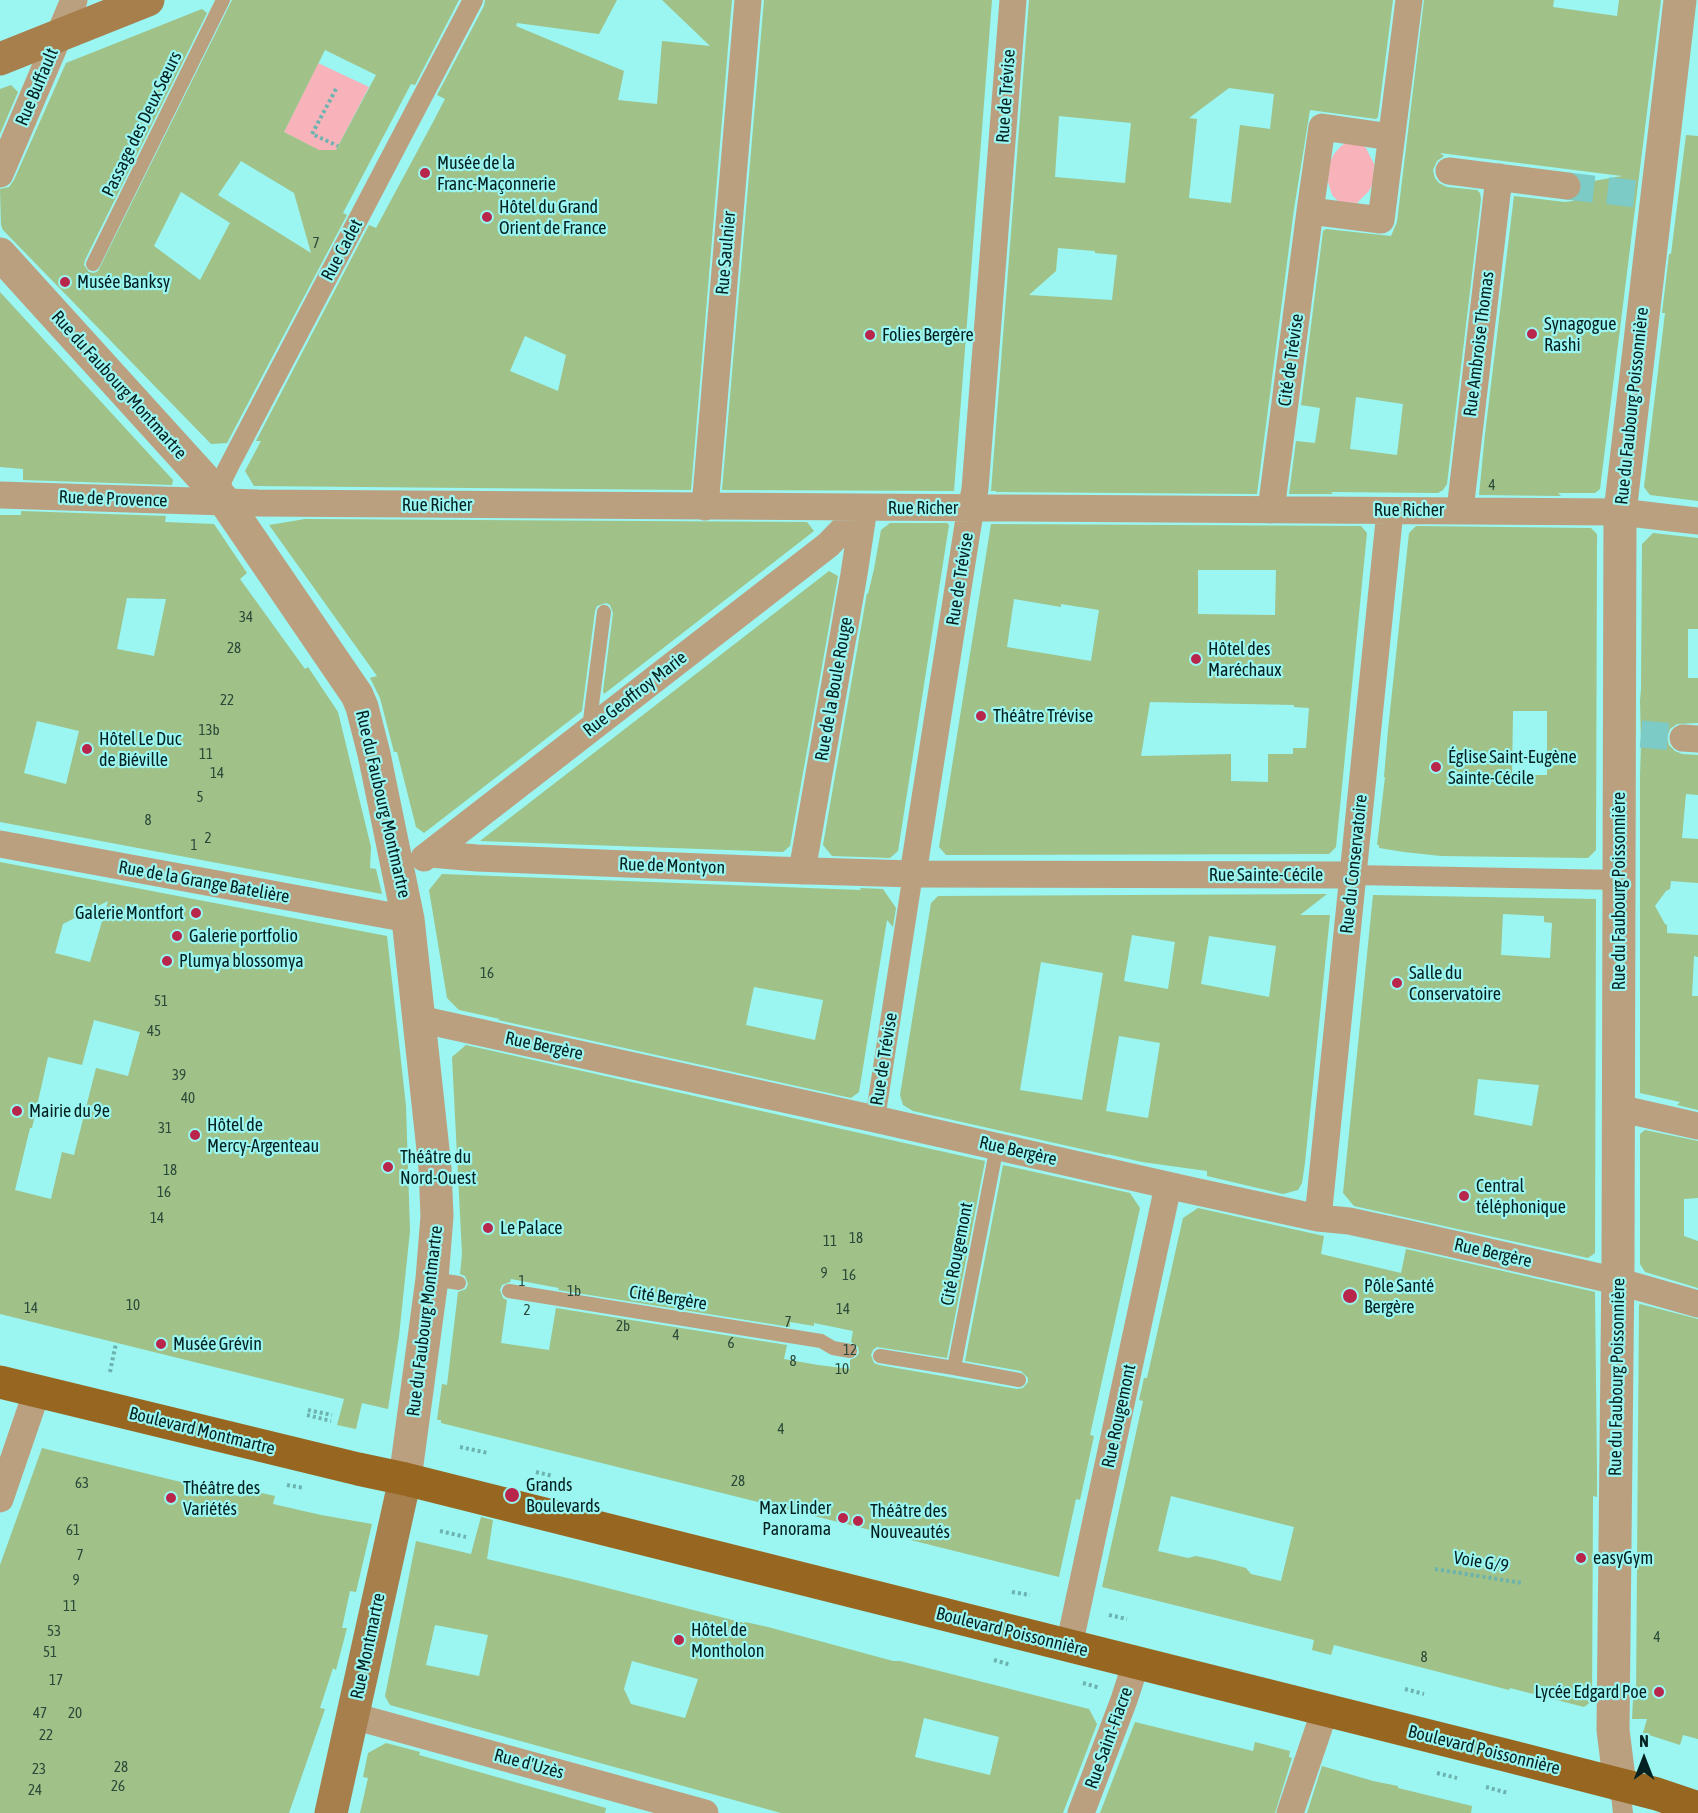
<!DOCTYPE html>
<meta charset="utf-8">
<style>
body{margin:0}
#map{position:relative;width:1698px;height:1813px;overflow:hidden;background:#9bf5f1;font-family:"Asap Condensed",sans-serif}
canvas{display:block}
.north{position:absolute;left:1614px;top:1729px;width:60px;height:60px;-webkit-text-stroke:4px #9bf5f1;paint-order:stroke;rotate:0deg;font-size:16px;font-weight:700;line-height:24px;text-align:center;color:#032120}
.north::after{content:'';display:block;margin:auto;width:21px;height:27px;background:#032120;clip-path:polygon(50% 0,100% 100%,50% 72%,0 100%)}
</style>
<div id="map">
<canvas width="1698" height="1813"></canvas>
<div class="north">N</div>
</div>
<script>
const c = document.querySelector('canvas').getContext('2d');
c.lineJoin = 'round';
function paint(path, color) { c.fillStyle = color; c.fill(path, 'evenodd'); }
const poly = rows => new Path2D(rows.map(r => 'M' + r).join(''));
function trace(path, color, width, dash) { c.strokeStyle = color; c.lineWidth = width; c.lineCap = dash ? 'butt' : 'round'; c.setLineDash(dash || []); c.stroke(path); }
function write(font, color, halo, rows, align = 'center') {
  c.font = font + ' "Asap Condensed",sans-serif'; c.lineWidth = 4.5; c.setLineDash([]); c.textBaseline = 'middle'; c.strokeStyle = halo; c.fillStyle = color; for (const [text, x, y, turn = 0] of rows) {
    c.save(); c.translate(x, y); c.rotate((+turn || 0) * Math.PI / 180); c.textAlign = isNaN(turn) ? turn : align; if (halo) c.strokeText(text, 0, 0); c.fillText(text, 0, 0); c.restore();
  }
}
paint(poly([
 [318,63,369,87,335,152,326,150,324,153,284,132],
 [1347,142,1360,143,1366,148,1374,164,1373,183,1369,191,1357,203,1339,202,1332,195,1328,182,1329,164,1334,154,1340,147]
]), '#f8b3ba');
paint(poly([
 [232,0,459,0,415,85,411,84,343,213,347,215,227,443,211,444,3,230,1,225,0,189,9,187,14,180,66,63,202,9,207,13,85,260,84,265,89,272,94,273,98,271],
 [325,50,376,75,336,150,319,150,284,132],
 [241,161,294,193,311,253,218,195],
 [181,192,230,223,200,280,154,246],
 [485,0,617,0,599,34,517,23,516,26,624,71,618,100,657,104,662,41,710,46,662,0,732,0,691,490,254,486,245,471,261,441,256,441,369,225,376,228,432,124,445,99,437,95,484,6],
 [525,336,566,355,558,391,510,371],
 [764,0,992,0,954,491,722,490],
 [1029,0,1393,0,1378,117,1376,119,1310,110,1294,209,1257,494,996,492,996,491,991,491],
 [1229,88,1274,94,1270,129,1240,125,1231,203,1189,198,1197,119,1189,118],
 [1059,116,1131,123,1125,183,1055,177],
 [1058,248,1095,251,1095,253,1117,255,1112,300,1029,295,1056,271],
 [1424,0,1554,0,1553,7,1617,16,1619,0,1661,0,1600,489,1595,493,1558,493,1561,496,1479,495,1485,434,1514,196,1565,202,1573,201,1580,195,1582,189,1582,183,1622,176,1440,153,1444,156,1437,161,1433,170,1435,178,1439,183,1447,187,1477,190,1480,193,1481,199,1447,484,1443,490,1438,493,1331,492,1333,494,1289,494,1296,441,1315,443,1320,408,1301,405,1323,231,1326,229,1391,236,1397,222],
 [1356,397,1403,404,1397,455,1350,449],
 [11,85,18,92,0,134,0,89],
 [1686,135,1698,136,1698,501,1650,495,1644,487,1665,313,1662,313,1666,280,1669,254,1671,254],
 [0,292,173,480,172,485,23,480,23,469,0,467],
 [21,511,166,516,165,522,214,524,247,573,240,579,305,669,308,667,338,712,371,847,370,868,376,869,382,894,0,822,0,515,21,515],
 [127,598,166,599,154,656,117,649],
 [37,721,79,731,66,784,24,773],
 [305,519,807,522,814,531,604,694,603,691,613,613,610,605,606,603,597,606,595,611,582,711,424,833,416,827,397,752,394,752,380,698,370,678,377,676,269,525],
 [890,523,947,523,949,525,898,851,890,858,832,856,823,845,867,593,868,594,874,569,881,530],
 [991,524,1361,526,1367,533,1336,847,1329,854,946,855,939,847],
 [1198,570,1276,570,1275,615,1198,614],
 [1014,599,1061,607,1061,604,1099,610,1091,661,1007,647],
 [1150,702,1294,705,1294,707,1309,708,1306,748,1293,748,1293,754,1268,754,1268,782,1231,781,1231,754,1141,756],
 [1416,526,1591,528,1597,534,1596,850,1588,858,1441,856,1404,852,1379,848,1379,845,1377,845,1385,777,1384,777,1388,730,1409,533],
 [1513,711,1547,711,1547,775,1512,775],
 [1653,533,1698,538,1698,629,1688,629,1688,678,1698,678,1698,723,1677,724,1670,729,1667,738,1669,745,1675,751,1682,754,1698,755,1698,795,1686,794,1682,838,1698,839,1698,883,1671,881,1670,889,1666,891,1655,906,1665,924,1667,925,1667,933,1698,935,1698,957,1694,956,1692,996,1698,996,1698,1110,1677,1105,1680,1102,1640,1093,1640,777,1641,743,1640,701,1641,689,1642,544],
 [829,571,838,576,790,846,783,852,480,841],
 [0,862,387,936,406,1106,410,1231,399,1336,388,1409,362,1403,356,1429,337,1425,344,1399,0,1314],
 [108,901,90,962,55,953,63,924],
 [94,1020,140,1032,128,1076,96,1068,74,1155,62,1152,51,1199,15,1190,30,1128,32,1128,48,1057,82,1065],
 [442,874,861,890,860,888,883,889,896,908,893,927,887,920,859,1092,851,1098,498,1020,500,1019,459,1010,447,998,429,890],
 [754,987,823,1000,815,1040,746,1025],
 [1327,894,1300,915,1330,915,1305,1163,1302,1183,1298,1190,1283,1194,1207,1176,1207,1171,1142,1162,1107,1154,1108,1155,913,1111,903,1105,900,1095,931,903,938,896],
 [1132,935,1175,942,1168,989,1124,981],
 [1209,936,1276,946,1269,997,1201,984],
 [1041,962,1103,973,1082,1100,1020,1090],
 [1119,1036,1160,1043,1148,1118,1106,1111],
 [1373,895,1596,899,1595,1253,1588,1258,1354,1206,1343,1193],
 [1503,914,1544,916,1544,922,1552,923,1550,958,1501,955],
 [1478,1079,1539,1085,1532,1126,1474,1115],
 [466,1045,985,1161,947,1358,877,1347,873,1350,871,1355,874,1363,879,1365,1017,1389,1023,1388,1028,1382,1028,1378,1021,1371,965,1361,1003,1165,1130,1193,1140,1208,1090,1435,1094,1436,1080,1500,1076,1499,1059,1577,441,1423,441,1420,437,1420,442,1384,447,1385,458,1292,466,1289,468,1284,465,1276,460,1274,462,1254,452,1057],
 [511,1279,559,1288,558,1290,790,1327,790,1322,814,1326,814,1323,853,1331,851,1342,858,1347,859,1353,856,1357,850,1360,850,1369,818,1365,784,1359,787,1345,556,1308,549,1350,501,1343,507,1300,503,1298,500,1290,502,1285,510,1282],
 [1645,1130,1698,1141,1698,1198,1684,1199,1684,1236,1698,1241,1698,1288,1645,1272,1640,1264,1640,1134],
 [1198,1208,1324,1236,1321,1254,1401,1273,1406,1249,1595,1292,1597,1472,1597,1497,1593,1496,1592,1701,1584,1707,1510,1688,1509,1690,1334,1645,1331,1655,1312,1650,1314,1640,1102,1587,1143,1401,1139,1400,1144,1378,1147,1378,1183,1218],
 [1171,1496,1294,1527,1281,1581,1251,1574,1246,1568,1215,1560,1196,1556,1188,1558,1158,1551],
 [1640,1304,1698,1319,1698,1739,1683,1735,1680,1745,1643,1733,1647,1719,1632,1719,1633,1700,1636,1700,1639,1305],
 [42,1448,242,1497,244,1489,275,1496,273,1504,321,1515,372,1524,356,1592,350,1591,342,1628,347,1628,336,1670,333,1668,320,1708,325,1709,289,1813,0,1813,0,1565],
 [481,1517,493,1520,487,1559,580,1581,744,1623,745,1622,768,1627,893,1661,900,1661,1089,1709,1097,1724,1063,1813,781,1813,390,1705,385,1696,416,1541,471,1554],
 [435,1625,488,1635,479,1676,426,1665],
 [632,1661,698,1679,685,1718,631,1704,624,1689],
 [924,1718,999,1737,990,1775,915,1757],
 [1135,1722,1253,1751,1255,1742,1290,1751,1289,1757,1292,1758,1275,1813,1100,1813],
 [386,1743,420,1752,419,1755,606,1808,605,1813,360,1813,368,1778,363,1777,368,1753],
 [1322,1766,1373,1781,1398,1786,1398,1788,1472,1806,1471,1813,1307,1813]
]), '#a0c187');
trace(poly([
 [1567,186,1637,194],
 [1641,734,1683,738]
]), '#7dcbc7', 27, [27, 14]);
trace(poly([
 [336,89,312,134,338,146],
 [110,1372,116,1343],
 [308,1410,332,1415],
 [307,1415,331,1421],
 [460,1447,488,1453],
 [536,1472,553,1476],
 [287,1485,304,1488],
 [440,1531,466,1537],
 [1435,1569,1522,1583],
 [1012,1592,1030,1595],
 [1109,1615,1127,1619],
 [994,1660,1011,1665],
 [1083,1683,1100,1688],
 [1405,1689,1424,1694],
 [1437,1773,1457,1778],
 [1486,1787,1508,1793]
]), '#6cb3b0', 4, [3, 3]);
trace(poly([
 [93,264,223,0],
 [589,728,604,612],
 [432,1279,459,1283],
 [509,1291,821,1341,833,1348,850,1351],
 [880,1356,954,1368,997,1146],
 [954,1368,1019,1380]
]), '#bba080', 14);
trace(poly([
 [226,502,221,482,230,464,473,0],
 [1353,875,1619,880],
 [875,1119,913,874],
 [1620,1786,1623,1813]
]), '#bba080', 20);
trace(poly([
 [1449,171,1567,186],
 [0,174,74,0],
 [1310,211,1322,127,1391,137],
 [0,495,258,503,1620,512,1698,521],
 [705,507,748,0],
 [1271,510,1310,211,1381,220,1409,0],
 [1460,510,1499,177],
 [1683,738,1698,739],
 [0,844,408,919],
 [430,854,477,858,777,870,913,874,1353,875],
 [424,858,828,545,864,508],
 [802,871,854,574,864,508],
 [913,874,968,525,975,489,1013,0],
 [419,1019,875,1119,1189,1190,1318,1218,1349,1221,1405,1233,1617,1281,1698,1304],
 [1618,1108,1698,1126],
 [1318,1218,1390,511],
 [0,1499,37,1391],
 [1069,1646,1168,1186],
 [353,1716,705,1813],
 [1081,1813,1124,1700,1136,1663],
 [1290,1813,1325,1710]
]), '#bba080', 27);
trace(poly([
 [0,254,226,503,357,695,362,707,374,754,408,919,435,1168,437,1216,432,1279,405,1479],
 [1620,1786,1613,1730,1618,1262,1620,512,1680,0]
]), '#bba080', 33);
trace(poly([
 [0,59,148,0],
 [331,1813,405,1479]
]), '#a67f4d', 33);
trace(poly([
 [0,1382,358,1469,405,1479,1509,1756,1657,1794,1698,1808]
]), '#976721', 33);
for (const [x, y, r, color] of [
 [425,173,6,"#b8274b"],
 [487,217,6,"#b8274b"],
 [65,282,6,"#b8274b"],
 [1532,334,6,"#b8274b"],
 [870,335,6,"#b8274b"],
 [1196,659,6,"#b8274b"],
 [981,716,6,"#b8274b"],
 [87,749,6,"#b8274b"],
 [1436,767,6,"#b8274b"],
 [196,913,6,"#b8274b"],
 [177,936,6,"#b8274b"],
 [167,961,6,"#b8274b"],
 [1397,983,6,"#b8274b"],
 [17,1111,6,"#b8274b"],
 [195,1135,6,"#b8274b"],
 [388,1167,6,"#b8274b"],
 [1464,1196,6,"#b8274b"],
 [488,1228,6,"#b8274b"],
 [1350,1296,8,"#b8274b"],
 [161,1344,6,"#b8274b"],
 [512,1495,8,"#b8274b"],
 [171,1498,6,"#b8274b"],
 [843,1518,6,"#b8274b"],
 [858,1521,6,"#b8274b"],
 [1581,1558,6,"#b8274b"],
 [679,1640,6,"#b8274b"],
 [1659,1692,6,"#b8274b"]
]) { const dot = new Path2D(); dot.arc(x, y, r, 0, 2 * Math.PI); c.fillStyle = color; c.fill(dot); trace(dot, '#9bf5f1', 2); }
write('15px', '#2a493a', null, [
 ["7",316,243],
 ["4",1492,485],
 ["34",246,617],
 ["28",234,648],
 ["22",227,700],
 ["13b",209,730],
 ["11",206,754],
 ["14",217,773],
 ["5",200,797],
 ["8",148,820],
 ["2",208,838],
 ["1",194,845],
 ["16",487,973],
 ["51",161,1001],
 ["45",154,1031],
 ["39",179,1075],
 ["40",188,1098],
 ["31",165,1128],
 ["18",170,1170],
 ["16",164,1192],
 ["14",157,1218],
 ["18",856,1238],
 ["11",830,1241],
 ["9",824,1273],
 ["16",849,1275],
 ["1",522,1281],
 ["1b",574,1291],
 ["10",133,1305],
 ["14",31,1308],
 ["14",843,1309],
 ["2",527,1310],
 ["7",788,1322],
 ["2b",623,1326],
 ["4",676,1335],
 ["6",731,1343],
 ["12",850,1350],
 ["8",793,1361],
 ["10",842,1369],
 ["4",781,1429],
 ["28",738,1481],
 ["63",82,1483],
 ["61",73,1530],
 ["7",80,1555],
 ["9",76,1580],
 ["11",70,1606],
 ["53",54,1631],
 ["4",1657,1637],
 ["51",50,1652],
 ["8",1424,1657],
 ["17",56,1680],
 ["47",40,1713],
 ["20",75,1713],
 ["22",46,1735],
 ["28",121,1767],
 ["23",39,1769],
 ["26",118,1786],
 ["24",35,1790]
]);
write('18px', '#032120', '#9bf5f1', [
 ["Rue Buffault",37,87,-67],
 ["Rue de Trévise",1006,96,-86],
 ["Passage des Deux Sœurs",142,124,-64],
 ["Rue Cadet",342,250,-62],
 ["Rue Saulnier",726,253,-85],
 ["Rue Ambroise Thomas",1479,344,-83],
 ["Cité de Trévise",1291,360,-82],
 ["Rue du Faubourg Montmartre",119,385,48],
 ["Rue du Faubourg Poissonnière",1632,406,-84],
 ["Rue de Provence",113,499,2],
 ["Rue Richer",437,505],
 ["Rue Richer",923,508],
 ["Rue Richer",1409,510],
 ["Rue de Trévise",960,579,-81],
 ["Rue de la Boule Rouge",834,689,-80],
 ["Rue Geoffroy Marie",635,694,-38],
 ["Rue du Faubourg Montmartre",383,804,77],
 ["Rue du Conservatoire",1354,864,-84],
 ["Rue de Montyon",672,866,2],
 ["Rue Sainte-Cécile",1266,875],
 ["Rue de la Grange Batelière",204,882,10],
 ["Rue du Faubourg Poissonnière",1619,891,-90],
 ["Rue Bergère",544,1046,12],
 ["Rue de Trévise",884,1059,-81],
 ["Rue Bergère",1018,1151,13],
 ["Rue Bergère",1493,1253,13],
 ["Cité Rougemont",957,1254,-79],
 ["Cité Bergère",668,1298,9],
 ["Rue du Faubourg Montmartre",425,1321,-83],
 ["Rue du Faubourg Poissonnière",1617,1377,-89],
 ["Rue Rougemont",1119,1416,-78],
 ["Boulevard Montmartre",202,1431,14],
 ["Voie G/9",1481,1562,9],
 ["Boulevard Poissonnière",1012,1632,14],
 ["Rue Montmartre",368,1646,-78],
 ["Rue Saint-Fiacre",1109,1738,-70],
 ["Boulevard Poissonnière",1484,1750,14],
 ["Rue d'Uzès",529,1764,15]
]);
write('18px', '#032120', '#9bf5f1', [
 ["Musée de la",437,163],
 ["Franc-Maçonnerie",437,184],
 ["Hôtel du Grand",499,207],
 ["Orient de France",499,228],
 ["Musée Banksy",77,282],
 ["Synagogue",1544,324],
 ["Rashi",1544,345],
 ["Folies Bergère",882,335],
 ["Hôtel des",1208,649],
 ["Maréchaux",1208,670],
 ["Théâtre Trévise",993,716],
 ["Hôtel Le Duc",99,739],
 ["de Biéville",99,760],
 ["Église Saint-Eugène",1448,757],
 ["Sainte-Cécile",1448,778],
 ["Galerie Montfort",184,913,"right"],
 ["Galerie portfolio",189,936],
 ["Plumya blossomya",179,961],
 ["Salle du",1409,973],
 ["Conservatoire",1409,994],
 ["Mairie du 9e",29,1111],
 ["Hôtel de",207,1125],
 ["Mercy-Argenteau",207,1146],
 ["Théâtre du",400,1157],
 ["Nord-Ouest",400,1178],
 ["Central",1476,1186],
 ["téléphonique",1476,1207],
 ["Le Palace",500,1228],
 ["Pôle Santé",1364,1286],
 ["Bergère",1364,1307],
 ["Musée Grévin",173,1344],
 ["Grands",526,1485],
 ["Boulevards",526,1506],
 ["Théâtre des",183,1488],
 ["Variétés",183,1509],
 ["Max Linder",831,1508,"right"],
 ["Panorama",831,1529,"right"],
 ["Théâtre des",870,1511],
 ["Nouveautés",870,1532],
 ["easyGym",1593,1558],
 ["Hôtel de",691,1630],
 ["Montholon",691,1651],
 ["Lycée Edgard Poe",1647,1692,"right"]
], 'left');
</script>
